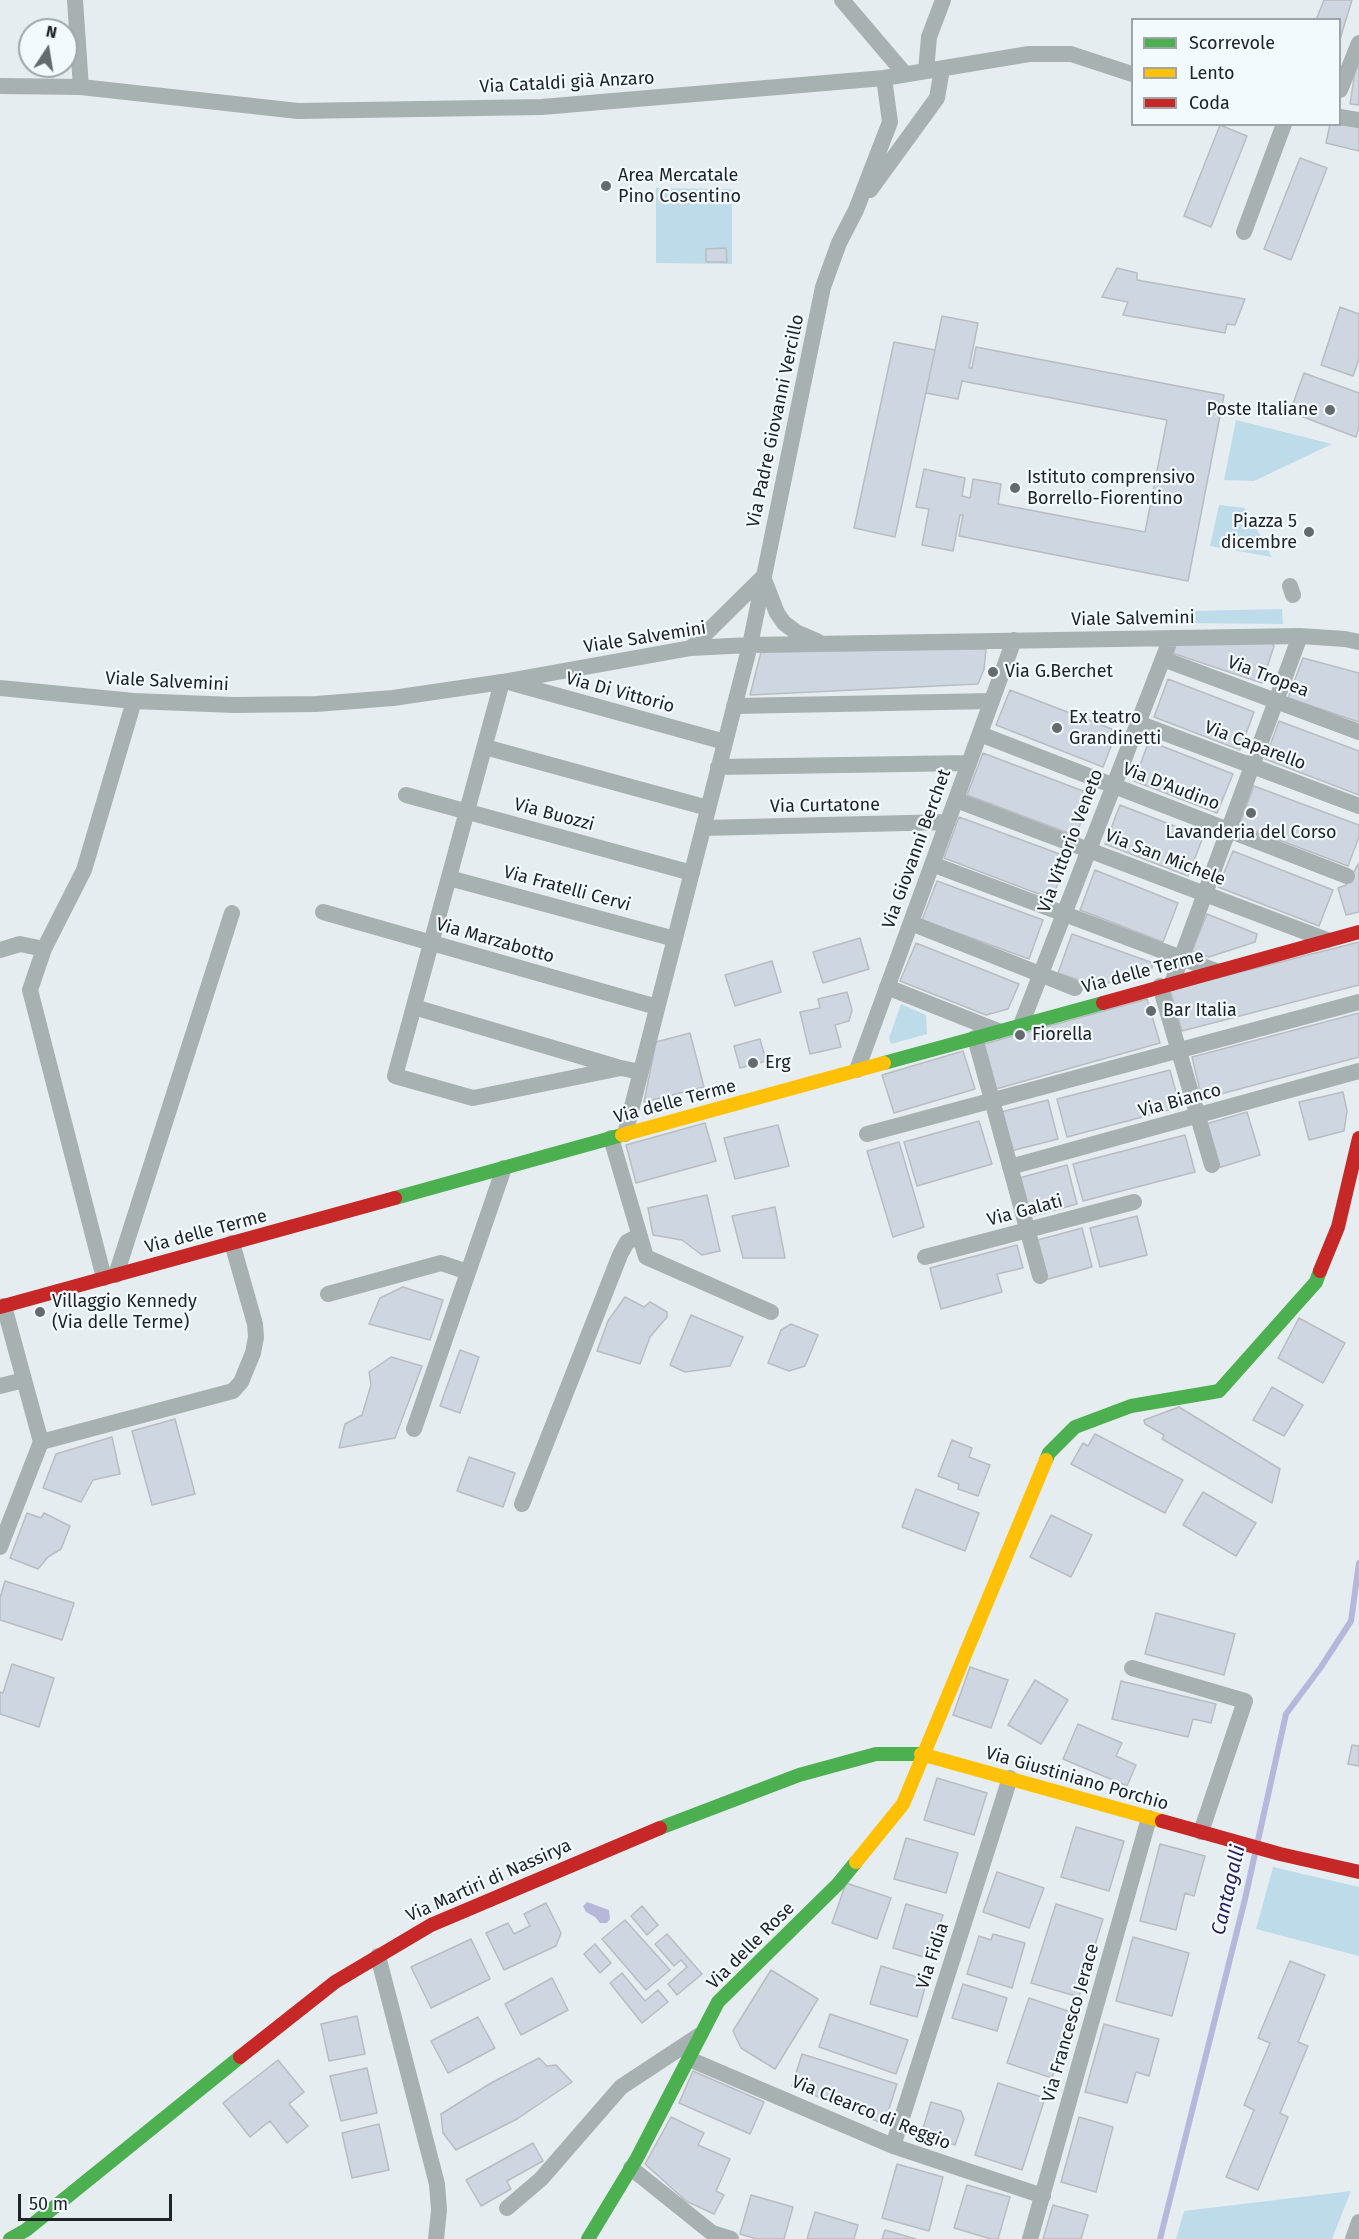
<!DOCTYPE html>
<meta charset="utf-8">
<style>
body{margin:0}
#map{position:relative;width:1359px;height:2239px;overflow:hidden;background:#e6edf1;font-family:"Fira Sans",sans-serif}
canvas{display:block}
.legend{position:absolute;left:1131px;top:18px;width:210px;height:108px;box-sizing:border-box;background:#f3fafe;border:2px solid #9fa4a8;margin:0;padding:8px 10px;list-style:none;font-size:18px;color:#202427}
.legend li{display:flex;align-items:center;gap:12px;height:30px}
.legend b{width:30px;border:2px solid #9fa4a8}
.north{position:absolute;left:18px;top:18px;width:60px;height:60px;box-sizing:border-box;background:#f3fafe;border:2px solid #9fa4a8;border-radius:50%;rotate:12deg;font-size:16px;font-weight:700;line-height:24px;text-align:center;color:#202427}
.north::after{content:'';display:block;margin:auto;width:21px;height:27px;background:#656a6e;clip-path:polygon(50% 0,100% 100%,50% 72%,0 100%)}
.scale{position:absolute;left:18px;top:2194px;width:154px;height:27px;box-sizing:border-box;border:3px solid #202427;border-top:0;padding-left:8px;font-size:18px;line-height:21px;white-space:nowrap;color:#202427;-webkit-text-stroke:4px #f3fafe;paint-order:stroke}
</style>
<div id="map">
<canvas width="1359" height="2239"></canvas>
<ul class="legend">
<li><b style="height:8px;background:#4caf50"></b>Scorrevole</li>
<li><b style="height:8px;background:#ffc107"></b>Lento</li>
<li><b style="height:8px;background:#c62828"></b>Coda</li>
</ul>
<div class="north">N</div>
<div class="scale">50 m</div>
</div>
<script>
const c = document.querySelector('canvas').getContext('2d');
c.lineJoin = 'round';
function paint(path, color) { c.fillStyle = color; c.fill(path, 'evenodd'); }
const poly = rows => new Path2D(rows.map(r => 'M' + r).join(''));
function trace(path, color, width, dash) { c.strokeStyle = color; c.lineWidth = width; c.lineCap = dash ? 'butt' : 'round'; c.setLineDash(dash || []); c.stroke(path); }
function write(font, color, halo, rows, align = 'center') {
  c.font = font + ' "Fira Sans",sans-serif'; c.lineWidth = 4.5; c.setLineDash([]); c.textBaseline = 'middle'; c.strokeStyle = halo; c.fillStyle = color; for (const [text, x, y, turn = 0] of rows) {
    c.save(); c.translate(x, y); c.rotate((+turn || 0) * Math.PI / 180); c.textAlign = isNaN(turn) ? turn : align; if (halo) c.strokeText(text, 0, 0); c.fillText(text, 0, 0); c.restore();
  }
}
paint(poly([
 [656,188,732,189,732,264,656,263],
 [1236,420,1332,444,1254,481,1224,480],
 [1219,505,1245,508,1272,557,1210,546],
 [1282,609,1283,624,1180,623,1191,611],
 [901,1004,926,1015,927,1034,891,1044,889,1038],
 [1273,1867,1359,1887,1359,1956,1256,1929],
 [1351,2191,1332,2239,1176,2239,1184,2211]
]), '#bedbea');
paint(poly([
 [587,1902,609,1910,610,1919,607,1923,600,1923,595,1917,586,1912,583,1906]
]), '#b7b7dc');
trace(poly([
 [1160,2239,1245,1899,1286,1714,1321,1667,1351,1621,1359,1563]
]), '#b7b7dc', 6);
const building = poly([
 [1324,0,1352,0,1340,39,1340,20,1316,20,1324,0],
 [1356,65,1359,65,1359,105,1350,104,1356,65],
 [1330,124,1359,126,1359,151,1326,143,1330,124],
 [1220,125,1247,136,1211,227,1184,216,1220,125],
 [1300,158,1327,168,1291,260,1264,249,1300,158],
 [726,248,727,262,706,262,706,249,726,248],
 [1117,268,1137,273,1137,280,1245,299,1235,325,1227,324,1225,333,1123,315,1128,302,1102,297,1117,268],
 [1340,307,1359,314,1359,359,1353,376,1321,365,1340,307],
 [942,316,978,323,969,368,972,368,976,347,1224,395,1188,581,959,536,963,515,960,515,953,551,922,545,929,509,916,507,924,469,965,478,962,496,970,498,973,479,1001,484,998,504,1145,532,1167,420,962,381,958,399,926,393,942,316],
 [894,342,935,350,895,537,854,528,894,342],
 [1304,373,1359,393,1359,427,1356,437,1290,412,1304,373],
 [1271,642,1274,646,1262,683,1172,653,1176,644,1271,642],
 [986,649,984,669,978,684,750,695,761,652,986,649],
 [1303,658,1359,673,1359,722,1288,698,1303,658],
 [1168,679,1254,712,1240,750,1154,717,1168,679],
 [1010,690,1117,731,1103,767,996,725,1010,690],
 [1279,721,1359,751,1359,795,1265,759,1279,721],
 [1149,741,1233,774,1217,813,1134,781,1149,741],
 [983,753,1091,794,1076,836,967,795,983,753],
 [1254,786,1359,825,1359,837,1348,866,1239,825,1254,786],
 [1120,805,1203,837,1188,876,1105,844,1120,805],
 [959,817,1068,857,1052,899,944,858,959,817],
 [1233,851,1333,890,1319,926,1218,887,1233,851],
 [1359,863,1359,912,1346,915,1338,888,1346,885,1359,863],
 [1095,870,1178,903,1163,942,1080,910,1095,870],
 [937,881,1043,920,1029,959,922,920,937,881],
 [1207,914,1257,934,1255,942,1209,957,1192,951,1207,914],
 [1072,934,1153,963,1151,971,1097,986,1058,973,1072,934],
 [860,938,869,969,823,983,813,952,860,938],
 [1359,942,1359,985,1182,1031,1170,990,1359,942],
 [916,943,1019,984,1008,1009,986,1015,900,981,916,943],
 [772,961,781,992,735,1006,725,975,772,961],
 [847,992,852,1010,849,1021,835,1025,841,1047,810,1054,800,1012,820,1008,818,999,847,992],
 [1147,999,1160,1043,996,1089,984,1044,1147,999],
 [1359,1013,1359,1057,1202,1099,1192,1057,1359,1013],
 [690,1033,704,1087,644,1102,656,1042,690,1033],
 [760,1039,766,1061,740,1068,734,1046,760,1039],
 [963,1051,975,1089,894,1113,882,1075,963,1051],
 [1170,1070,1180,1107,1067,1137,1057,1099,1170,1070],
 [1343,1092,1347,1111,1344,1131,1309,1140,1299,1102,1343,1092],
 [1048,1100,1058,1139,1011,1151,1001,1112,1048,1100],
 [1247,1112,1260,1155,1218,1168,1206,1124,1247,1112],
 [979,1121,992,1164,917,1186,904,1142,979,1121],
 [705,1123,716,1161,636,1183,626,1145,705,1123],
 [778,1125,789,1166,735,1179,724,1138,778,1125],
 [1185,1135,1195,1172,1083,1201,1073,1164,1185,1135],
 [899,1142,924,1227,893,1237,867,1151,899,1142],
 [1067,1165,1077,1204,1030,1217,1019,1178,1067,1165],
 [707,1195,720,1251,702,1255,682,1240,653,1235,648,1208,707,1195],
 [775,1207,785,1258,743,1258,732,1216,775,1207],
 [1137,1216,1147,1255,1100,1267,1090,1228,1137,1216],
 [1082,1228,1092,1267,1045,1280,1034,1241,1082,1228],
 [1017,1245,1023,1268,997,1274,1002,1292,941,1309,930,1268,1017,1245],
 [403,1287,443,1300,430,1340,369,1324,380,1298,403,1287],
 [625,1297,644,1307,650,1302,667,1312,667,1317,650,1337,640,1364,597,1351,608,1321,625,1297],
 [691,1315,743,1337,730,1366,685,1372,670,1365,691,1315],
 [1299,1318,1345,1343,1323,1383,1278,1358,1299,1318],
 [791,1324,818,1335,805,1366,789,1371,768,1363,781,1330,791,1324],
 [460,1350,479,1357,460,1413,440,1406,460,1350],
 [391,1357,422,1366,395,1438,339,1448,345,1424,362,1415,371,1385,369,1372,391,1357],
 [1272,1387,1303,1405,1284,1436,1253,1420,1272,1387],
 [1179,1407,1280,1469,1272,1503,1162,1439,1164,1435,1145,1424,1144,1420,1179,1407],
 [175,1419,195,1494,152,1505,132,1431,175,1419],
 [1095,1434,1183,1480,1165,1513,1071,1464,1083,1443,1088,1446,1095,1434],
 [112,1437,120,1474,93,1480,81,1502,43,1488,56,1454,112,1437],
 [952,1440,972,1448,969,1457,990,1465,978,1496,958,1489,959,1484,938,1476,952,1440],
 [469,1457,515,1473,503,1507,457,1491,469,1457],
 [916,1489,979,1513,965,1551,902,1527,916,1489],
 [1203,1492,1256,1523,1236,1556,1183,1525,1203,1492],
 [27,1513,41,1518,44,1513,70,1526,61,1549,48,1557,38,1569,10,1558,27,1513],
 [1051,1515,1092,1535,1071,1577,1030,1557,1051,1515],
 [5,1581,74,1603,62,1640,0,1620,0,1598,5,1581],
 [1156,1613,1235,1634,1224,1675,1145,1654,1156,1613],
 [12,1664,54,1678,39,1727,0,1714,0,1692,3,1693,12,1664],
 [970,1667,1008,1680,991,1728,953,1715,970,1667],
 [1035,1680,1068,1700,1041,1744,1008,1725,1035,1680],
 [1121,1681,1216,1704,1211,1723,1193,1719,1188,1737,1112,1719,1121,1681],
 [1078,1724,1122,1743,1116,1756,1136,1765,1127,1786,1063,1759,1078,1724],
 [1352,1745,1359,1746,1359,1766,1348,1764,1352,1745],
 [937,1778,987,1793,974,1835,924,1820,937,1778],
 [1076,1827,1124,1841,1109,1891,1061,1877,1076,1827],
 [906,1838,958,1853,946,1893,894,1879,906,1838],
 [1160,1844,1205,1856,1194,1896,1185,1893,1176,1930,1140,1921,1160,1844],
 [997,1872,1044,1888,1029,1928,983,1912,997,1872],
 [846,1883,891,1898,877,1939,832,1923,846,1883],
 [546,1903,561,1933,556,1946,504,1970,486,1933,508,1923,514,1934,530,1926,524,1914,546,1903],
 [906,1904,943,1915,930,1959,893,1948,906,1904],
 [1056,1904,1103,1919,1079,1997,1031,1983,1056,1904],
 [642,1906,658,1925,647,1935,631,1916,642,1906],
 [625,1920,670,1970,646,1990,602,1939,625,1920],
 [667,1934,702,1974,677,1995,668,1984,687,1967,681,1960,674,1966,655,1944,667,1934],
 [993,1934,1025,1943,1012,1988,967,1974,979,1936,991,1940,993,1934],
 [1133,1937,1189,1953,1172,2016,1116,2001,1133,1937],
 [471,1939,490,1979,431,2008,411,1967,471,1939],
 [595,1944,611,1963,600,1973,584,1954,595,1944],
 [1290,1961,1325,1975,1298,2042,1308,2046,1280,2113,1288,2117,1258,2190,1226,2177,1254,2110,1244,2105,1270,2043,1258,2038,1290,1961],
 [881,1966,927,1980,917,2017,870,2004,881,1966],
 [771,1970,818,1999,775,2069,741,2048,733,2031,771,1970],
 [622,1973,645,2001,658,1990,668,2002,642,2023,610,1983,622,1973],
 [552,1978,568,2010,521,2035,505,2004,552,1978],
 [963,1984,1007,1998,997,2031,952,2018,963,1984],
 [1029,1998,1074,2013,1052,2078,1007,2063,1029,1998],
 [830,2014,908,2040,896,2074,819,2047,830,2014],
 [357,2016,365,2054,329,2061,321,2024,357,2016],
 [478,2017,495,2048,448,2073,431,2041,478,2017],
 [1104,2024,1159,2039,1149,2076,1136,2072,1127,2103,1085,2092,1104,2024],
 [802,2054,897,2084,884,2124,792,2086,802,2054],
 [539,2058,547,2066,556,2065,572,2082,517,2119,456,2150,443,2133,441,2114,491,2083,539,2058],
 [278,2060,304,2092,289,2104,308,2126,287,2143,270,2121,250,2137,223,2103,278,2060],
 [367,2068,377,2113,341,2121,330,2076,367,2068],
 [693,2071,764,2102,750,2134,679,2103,693,2071],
 [998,2083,1045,2098,1022,2170,975,2155,998,2083],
 [931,2102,961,2111,964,2119,955,2145,921,2135,931,2102],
 [671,2117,704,2133,698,2145,730,2159,716,2191,724,2195,714,2214,686,2201,645,2164,671,2117],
 [1079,2117,1113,2127,1096,2192,1061,2182,1079,2117],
 [379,2124,389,2170,352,2178,342,2133,379,2124],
 [533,2143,543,2161,507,2181,511,2189,481,2206,466,2180,533,2143],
 [897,2164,943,2177,929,2231,882,2218,897,2164],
 [967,2185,1010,2197,998,2239,991,2239,954,2228,967,2185],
 [751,2195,793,2207,784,2239,757,2239,740,2234,751,2195],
 [1053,2205,1088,2215,1081,2239,1043,2239,1053,2205],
 [815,2212,858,2225,854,2239,807,2239,815,2212],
 [885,2230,916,2239,882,2239,885,2230]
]);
paint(building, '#cdd6e1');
trace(building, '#b8bdc1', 1.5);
trace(poly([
 [75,0,81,87],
 [842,0,905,74],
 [926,71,929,37,943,0],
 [0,86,81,87,298,111,542,107,884,78,1029,54,1071,54,1132,74],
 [1340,90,1359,43],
 [1340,117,1359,120],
 [870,190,937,98,942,69],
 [1244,232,1284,124],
 [763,577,777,613,784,623,796,632,817,641],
 [1290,586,1293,595],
 [691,648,763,577],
 [1163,659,1359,732],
 [502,682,395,1076,473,1098,621,1068,641,1072],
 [512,683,725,742],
 [0,688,134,701,234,705,316,704,393,698,502,682,691,648,750,645,1300,636,1345,639,1359,642],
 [734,706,992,701],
 [1138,723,1359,806],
 [980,734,1347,876],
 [485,747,708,808],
 [718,767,969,763],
 [406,795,692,873],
 [956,800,1327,940],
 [703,828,948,822],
 [932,864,1216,971],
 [449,878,675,939],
 [323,912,657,1007],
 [911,923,1075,988],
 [0,950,20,944,44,949],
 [1172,983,1300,636],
 [1160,986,1212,1165],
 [887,987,998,1031],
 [414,1007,617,1067],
 [1021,1025,1171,638],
 [975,1038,1040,1276],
 [857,1070,1014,640],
 [625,1134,750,645,823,287,839,243,856,210,890,122,884,78],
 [867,1134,1359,1002],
 [611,1138,646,1257,771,1312],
 [1010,1167,1359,1071],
 [925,1257,1134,1202],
 [116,1275,232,913],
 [104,1278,30,990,44,949,84,870,134,701],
 [328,1294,441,1263,468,1272],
 [0,1386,24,1380],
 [414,1429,504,1168],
 [41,1442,233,1391,241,1382,253,1353,256,1337,255,1324,232,1243],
 [522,1504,620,1255,627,1242,639,1236],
 [0,1547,41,1442,4,1306],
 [1132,1668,1245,1701,1201,1832],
 [378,1956,437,2184,439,2210,436,2239],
 [689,2059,893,2146,1043,2196],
 [893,2146,1010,1778],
 [631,2168,712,2233,731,2239],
 [507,2208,541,2179,621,2087,700,2035],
 [1030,2239,1149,1818],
 [1353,2239,1359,2222]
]), '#a7b1b2', 16);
trace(poly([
 [884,1063,1103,1003],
 [395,1198,622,1135],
 [1046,1460,1049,1453,1075,1427,1131,1406,1219,1391,1316,1282,1320,1271],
 [660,1828,799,1775,876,1754,921,1754],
 [10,2239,26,2230,240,2057],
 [588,2239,637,2158,718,2002,838,1884,856,1862]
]), '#4caf50', 14);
trace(poly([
 [622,1135,884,1063],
 [921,1754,1162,1821],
 [856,1862,903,1804,1046,1460]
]), '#ffc107', 14);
trace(poly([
 [1103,1003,1359,932],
 [1320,1271,1338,1227,1359,1138],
 [0,1307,395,1198],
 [1162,1821,1280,1854,1359,1872],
 [240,2057,335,1982,431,1925,660,1828]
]), '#c62828', 14);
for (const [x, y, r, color] of [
 [606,186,6,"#656a6e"],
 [1330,410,6,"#656a6e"],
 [1015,488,6,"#656a6e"],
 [1309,532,6,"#656a6e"],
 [993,672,6,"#656a6e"],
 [1057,728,6,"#656a6e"],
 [1251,813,6,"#656a6e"],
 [1151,1011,6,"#656a6e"],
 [1020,1035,6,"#656a6e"],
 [753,1063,6,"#656a6e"],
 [40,1312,6,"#656a6e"]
]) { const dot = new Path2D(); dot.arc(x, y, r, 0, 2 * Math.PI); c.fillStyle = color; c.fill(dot); trace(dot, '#f3fafe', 2); }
write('18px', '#202427', '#f3fafe', [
 ["Via Cataldi già Anzaro",567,83,-3],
 ["Via Padre Giovanni Vercillo",776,421,-78],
 ["Viale Salvemini",1133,619,-1],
 ["Viale Salvemini",645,638,-9],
 ["Via Tropea",1268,677,21],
 ["Viale Salvemini",167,682,3],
 ["Via Di Vittorio",620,693,15],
 ["Via Caparello",1255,746,21],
 ["Via D'Audino",1171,787,21],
 ["Via Curtatone",825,806,-1],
 ["Via Buozzi",554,815,15],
 ["Via Vittorio Veneto",1071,841,-69],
 ["Via Giovanni Berchet",917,849,-70],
 ["Via San Michele",1165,858,21],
 ["Via Fratelli Cervi",567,889,15],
 ["Via Marzabotto",495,941,16],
 ["Via delle Terme",1143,972,-15],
 ["Via Bianco",1180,1101,-15],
 ["Via delle Terme",675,1102,-15],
 ["Via Galati",1025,1211,-15],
 ["Via delle Terme",206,1232,-15],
 ["Via Giustiniano Porchio",1077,1779,16],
 ["Via Martiri di Nassirya",489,1881,-24],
 ["Via delle Rose",751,1946,-45],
 ["Via Fidia",933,1956,-72],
 ["Via Francesco Jerace",1071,2023,-74],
 ["Via Clearco di Reggio",871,2113,22]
]);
write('18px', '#202427', '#f3fafe', [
 ["Area Mercatale",618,176],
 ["Pino Cosentino",618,197],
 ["Poste Italiane",1318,410,"right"],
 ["Istituto comprensivo",1027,478],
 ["Borrello-Fiorentino",1027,499],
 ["Piazza 5",1297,522,"right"],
 ["dicembre",1297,543,"right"],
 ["Via G.Berchet",1005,672],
 ["Ex teatro",1069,718],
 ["Grandinetti",1069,739],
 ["Lavanderia del Corso",1251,833,"center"],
 ["Bar Italia",1163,1011],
 ["Fiorella",1032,1035],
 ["Erg",765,1063],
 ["Villaggio Kennedy",52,1302],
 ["(Via delle Terme)",52,1323]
], 'left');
write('italic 20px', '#291d5a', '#f3fafe', [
 ["Cantagalli",1229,1890,-77]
]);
</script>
